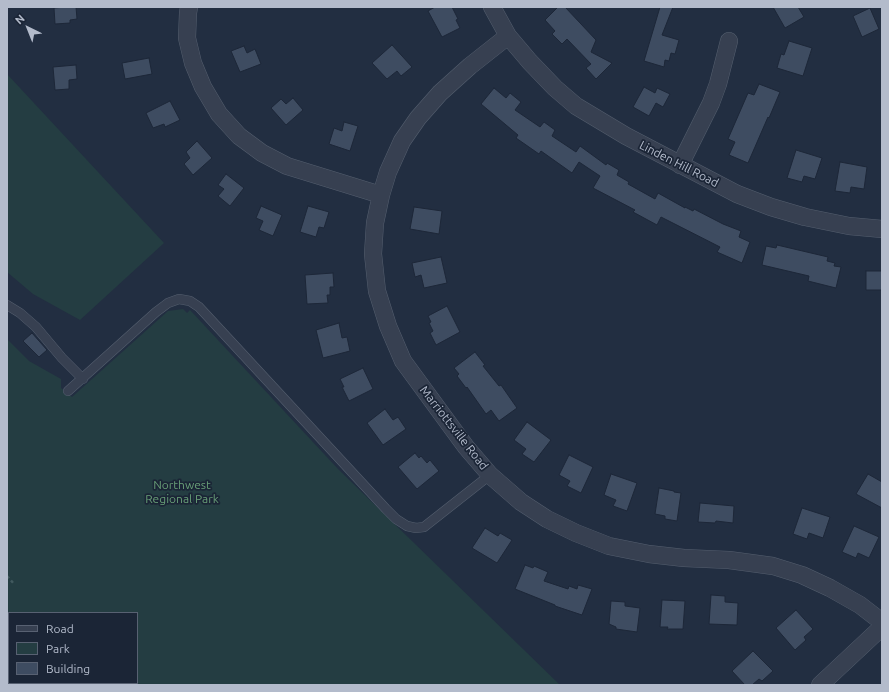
<!DOCTYPE html>
<style>
body{margin:0}
#map{position:relative;width:889px;height:692px;overflow:hidden;background:#222e41;font-family:Ubuntu,sans-serif}
canvas{display:block}
.frame{position:absolute;inset:0;border:8px solid #b3bbcb;pointer-events:none}
.legend{position:absolute;left:8px;top:612px;width:130px;height:72px;box-sizing:border-box;background:#1b2536;border:1px solid #586172;margin:0;padding:5px 7px;list-style:none;font-size:12px;color:#b3bbcb}
.legend li{display:flex;align-items:center;gap:8px;height:20px}
.legend b{width:20px;border:1px solid #586172}
.north{position:absolute;left:8px;top:8px;width:40px;height:40px;-webkit-text-stroke:3px #1b2536;paint-order:stroke;rotate:317deg;font-size:11px;font-weight:700;line-height:16px;text-align:center;color:#b3bbcb}
.north::after{content:'';display:block;margin:auto;width:14px;height:18px;background:#b3bbcb;clip-path:polygon(50% 0,100% 100%,50% 72%,0 100%)}
</style>
<div id="map">
<canvas width="889" height="692"></canvas>
<div class="frame"></div>
<ul class="legend">
<li><b style="height:5px;background:#374051"></b>Road</li>
<li><b style="height:11px;background:#243d42"></b>Park</li>
<li><b style="height:11px;background:#3e4c61"></b>Building</li>
</ul>
<div class="north">N</div>
</div>
<script>
const c = document.querySelector('canvas').getContext('2d');
c.lineJoin = 'round';
function paint(path, color) { c.fillStyle = color; c.fill(path, 'evenodd'); }
const poly = rows => new Path2D(rows.map(r => 'M' + r).join(''));
function trace(path, color, width, dash) { c.strokeStyle = color; c.lineWidth = width; c.lineCap = dash ? 'butt' : 'round'; c.setLineDash(dash || []); c.stroke(path); }
function write(font, color, halo, rows, align = 'center') {
  c.font = font + ' Ubuntu,sans-serif'; c.lineWidth = 3.5; c.setLineDash([]); c.textBaseline = 'middle'; c.strokeStyle = halo; c.fillStyle = color; for (const [text, x, y, turn = 0] of rows) {
    c.save(); c.translate(x, y); c.rotate((+turn || 0) * Math.PI / 180); c.textAlign = isNaN(turn) ? turn : align; if (halo) c.strokeText(text, 0, 0); c.fillText(text, 0, 0); c.restore();
  }
}
paint(poly([
 [7,74,164,243,80,320,33,294,7,272],
 [183,309,187,313,190,310,338,469,560,685,7,685,7,339,29,361,61,379,61,388,72,397,168,311],
 [9,613,137,613,137,683,9,683]
]), '#243d42');
const building = poly([
 [66,7,76,7,77,19,70,20,70,23,55,24,54,8,66,7],
 [435,7,452,7,458,19,456,20,460,28,442,37,428,11,435,7],
 [558,7,565,7,596,40,591,52,612,63,596,79,586,68,591,64,567,39,562,44,552,34,555,31,545,20,558,7],
 [660,7,673,7,662,35,679,40,675,54,671,53,669,61,665,60,664,67,644,61,660,7],
 [773,7,798,7,804,17,785,28,773,7],
 [870,8,879,29,862,37,853,16,870,8],
 [789,41,812,48,803,76,777,68,781,54,784,55,789,41],
 [392,45,412,67,401,76,397,71,387,79,372,63,392,45],
 [244,46,247,53,255,49,261,64,240,72,231,51,244,46],
 [149,58,152,74,125,79,122,63,149,58],
 [76,65,77,79,69,80,69,89,55,90,53,67,76,65],
 [759,84,780,92,769,118,768,117,748,163,729,155,735,142,728,139,748,93,754,95,759,84],
 [644,87,655,93,657,88,670,94,663,107,656,103,649,116,633,107,644,87],
 [494,88,506,98,510,93,521,102,515,110,540,127,544,122,555,130,552,136,576,152,580,146,606,165,607,163,619,170,617,175,629,182,628,184,655,199,658,193,685,208,685,207,693,211,694,209,723,224,741,231,739,237,750,242,742,263,717,252,720,247,661,217,657,225,633,212,635,210,593,188,600,176,579,162,572,173,541,151,539,154,516,138,518,135,481,104,494,88],
 [293,98,303,110,286,125,271,108,281,99,286,104,293,98],
 [170,101,180,120,165,127,164,124,153,128,146,113,170,101],
 [344,122,358,126,350,151,329,144,334,128,342,131,344,122],
 [197,141,212,158,193,175,184,164,190,158,186,152,197,141],
 [796,150,822,158,815,179,804,176,802,182,787,178,796,150],
 [840,162,867,167,864,189,851,187,850,193,835,191,840,162],
 [226,174,244,188,230,206,218,196,224,189,218,185,226,174],
 [261,206,282,215,273,236,259,230,263,221,256,218,261,206],
 [308,206,329,212,324,228,319,227,316,237,300,232,308,206],
 [414,207,442,211,439,234,410,229,414,207],
 [777,245,828,257,827,261,835,263,834,266,841,267,836,288,808,281,809,276,762,265,766,246,776,248,777,245],
 [441,257,447,283,424,288,421,275,415,277,412,263,441,257],
 [866,271,882,271,882,290,866,290,866,271],
 [333,273,334,287,330,287,330,295,327,295,328,303,307,304,305,275,333,273],
 [447,306,460,332,436,345,430,333,433,331,429,323,431,322,428,316,447,306],
 [339,323,342,338,347,337,350,351,323,358,316,330,339,323],
 [32,333,47,350,39,357,23,341,32,333],
 [475,352,485,365,483,366,499,386,501,385,517,408,499,421,491,410,486,414,467,387,466,388,457,376,459,374,454,368,475,352],
 [363,368,373,389,349,401,342,387,344,387,340,379,363,368],
 [385,409,393,420,398,417,406,429,383,445,367,423,385,409],
 [527,422,551,440,534,462,522,454,526,449,514,440,527,422],
 [415,453,419,458,421,456,427,463,430,460,439,471,417,489,398,467,415,453],
 [569,455,593,467,581,493,567,486,570,481,559,475,569,455],
 [611,474,637,483,627,511,613,506,616,500,604,495,611,474],
 [868,474,882,482,882,508,856,494,868,474],
 [659,488,674,491,674,492,681,493,677,521,665,519,665,516,655,514,659,488],
 [700,503,734,506,733,523,716,521,715,523,698,522,700,503],
 [802,508,830,517,823,538,809,533,807,539,793,534,802,508],
 [854,526,879,537,869,558,858,553,856,558,842,552,854,526],
 [485,528,498,536,500,533,512,540,497,563,472,548,485,528],
 [525,565,533,568,534,566,548,572,544,581,568,589,569,586,577,589,578,585,592,589,582,615,555,606,555,605,515,589,525,565],
 [711,595,725,596,725,602,738,603,737,625,709,624,711,595],
 [662,600,685,601,683,629,667,629,668,627,660,627,662,600],
 [611,601,625,602,625,606,640,608,637,632,616,629,616,627,609,624,611,601],
 [796,610,813,629,804,637,806,640,795,650,776,628,796,610],
 [753,651,773,671,762,681,759,679,752,685,745,685,732,671,753,651]
]);
paint(building, '#3e4c61');
trace(building, '#1d2738', 1);
const service = poly([
 [7,305,20,313,36,327,62,358,83,379],
 [68,391,156,312,168,303,179,299,190,301,199,307,386,509,396,519,407,526,416,528,424,527,490,475]
]);
const minor = poly([
 [189,7,188,13,187,38,193,63,203,87,219,114,239,136,262,153,287,166,381,195],
 [492,7,508,36,530,62,555,88,576,106,626,136,737,194,771,207,805,217,849,226,882,229],
 [508,36,470,66,440,93,418,118,402,141,388,172,381,195,375,223,373,254,377,291,388,326,403,361,466,447,490,475,521,502,547,519,576,533,609,546,649,554,684,558,729,560,773,566,802,575,830,588,860,605,882,622],
 [680,165,711,103,718,84,729,41],
 [820,685,882,627]
]);
trace(service, '#545e6e', 10);
trace(minor, '#545e6e', 18);
trace(poly([
 [7,576,15,585],
 [7,659,9,659],
 [54,683,56,685]
]), '#425a5f', 2.5, [3, 3]);
trace(service, '#374051', 9);
trace(minor, '#374051', 17);
write('12px', '#b3bbcb', '#1b2536', [
 ["Linden Hill Road",679,164,27],
 ["Marriottsville Road",454,428,52]
]);
write('12px', '#689f77', '#1b2536', [
 ["Northwest",182,485],
 ["Regional Park",182,499]
]);
</script>
